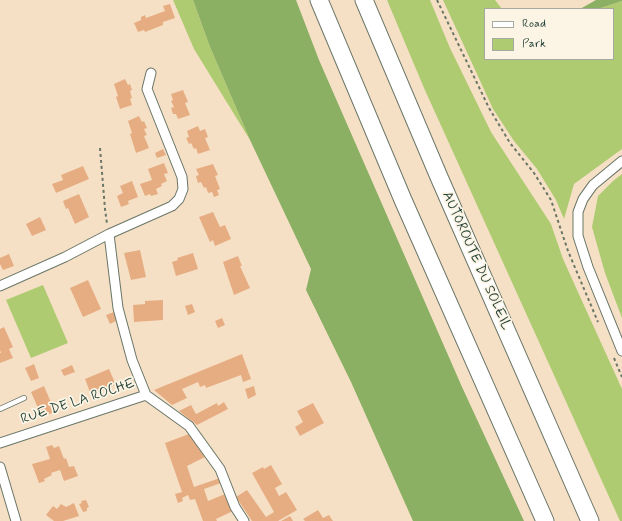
<!DOCTYPE html>
<style>
body{margin:0}
#map{position:relative;width:622px;height:521px;overflow:hidden;background:#f5e0c6;font-family:Mynerve,sans-serif}
canvas{display:block}
.legend{position:absolute;left:484px;top:8px;width:130px;height:52px;box-sizing:border-box;background:#fcf5e5;border:1px solid #a4ab9e;margin:0;padding:5px 7px;list-style:none;font-size:12px;color:#1f3d34}
.legend li{display:flex;align-items:center;gap:8px;height:20px}
.legend b{width:20px;border:1px solid #a4ab9e}
</style>
<div id="map">
<canvas width="622" height="521"></canvas>
<ul class="legend">
<li><b style="height:5px;background:#fff"></b>Road</li>
<li><b style="height:11px;background:#afcb71"></b>Park</li>
</ul>
</div>
<script>
const c = document.querySelector('canvas').getContext('2d');
c.lineJoin = 'round';
function paint(path, color) { c.fillStyle = color; c.fill(path, 'evenodd'); }
const poly = rows => new Path2D(rows.map(r => 'M' + r).join(''));
function trace(path, color, width, dash) { c.strokeStyle = color; c.lineWidth = width; c.lineCap = dash ? 'butt' : 'round'; c.setLineDash(dash || []); c.stroke(path); }
function write(font, color, halo, rows, align = 'center') {
  c.font = font + ' Mynerve,sans-serif'; c.lineWidth = 3.5; c.setLineDash([]); c.textBaseline = 'middle'; c.strokeStyle = halo; c.fillStyle = color; for (const [text, x, y, turn = 0] of rows) {
    c.save(); c.translate(x, y); c.rotate((+turn || 0) * Math.PI / 180); c.textAlign = isNaN(turn) ? turn : align; if (halo) c.strokeText(text, 0, 0); c.fillText(text, 0, 0); c.restore();
  }
}
paint(poly([
 [173,0,193,0,210,47,250,140,194,49],
 [387,0,430,0,450,48,491,132,551,224,563,259,622,389,622,521,620,521,424,88],
 [443,0,495,0,502,9,485,9,485,59,613,59,613,9,598,9,622,1,622,149,574,184,564,219,556,200,537,169,514,141,493,109],
 [622,174,622,318,605,273,592,227,598,196,613,181],
 [43,285,68,343,31,358,6,300]
]), '#afcb71');
paint(poly([
 [193,0,296,0,319,60,462,387,524,521,413,521,351,382,306,290,311,269,250,140,210,47],
 [596,0,622,0,622,1,598,9,580,9]
]), '#8baf63');
paint(poly([
 [170,4,175,18,163,22,163,25,145,32,144,30,138,32,134,23,141,20,141,17,145,15,146,18,165,11,163,6],
 [125,79,128,85,130,84,132,90,130,91,132,98,130,99,132,105,120,109,116,97,118,96,114,84],
 [183,90,188,102,185,103,190,115,178,119,176,114,173,114,171,108,174,107,171,101,173,100,171,94],
 [139,116,142,122,144,121,147,128,144,129,147,135,144,136,149,148,136,153,130,134,132,133,128,121],
 [198,126,200,131,205,129,208,137,205,138,210,150,198,154,196,148,194,149,191,143,189,144,186,138,189,137,187,131],
 [163,149,166,155,157,158,155,153],
 [164,163,168,173,164,174,167,181,161,184,162,186,156,189,158,194,151,196,150,194,145,196,140,184,152,180,148,169],
 [213,164,218,175,215,176,220,189,217,190,219,195,214,197,212,192,208,193,206,187,204,188,201,182,198,183,196,176,199,175,196,169],
 [83,166,89,179,56,193,52,184,63,180,61,175],
 [132,181,138,197,128,201,129,204,121,207,117,196,123,193,120,186],
 [79,194,89,217,75,224,68,208,66,209,63,201],
 [213,212,220,227,225,225,231,239,215,246,213,240,210,242,199,217],
 [40,217,46,230,32,236,26,224],
 [140,250,146,277,131,280,124,253],
 [193,253,198,269,176,276,172,262,178,260,177,258],
 [9,254,14,266,3,270,0,264,0,258],
 [238,256,242,266,240,266,250,288,234,295,223,262],
 [88,280,101,309,83,317,70,288],
 [163,300,163,320,134,322,133,305,145,304,145,301],
 [192,304,195,312,188,315,185,306],
 [114,312,116,321,110,324,106,315],
 [222,318,225,325,218,328,215,321],
 [4,327,13,347,9,349,13,358,0,363,0,353,1,353,0,350,0,329],
 [242,354,251,379,243,382,241,375,206,388,205,385,200,387,198,382,182,389,187,398,172,405,154,390],
 [34,364,39,378,31,381,25,368],
 [72,365,75,372,64,376,61,370],
 [109,369,116,385,98,392,97,389,90,392,85,379],
 [44,386,55,412,42,417,31,392],
 [254,386,256,395,248,399,245,389],
 [224,402,228,409,197,425,179,411,191,405,196,414,217,403,218,406],
 [313,403,324,423,300,436,295,427,303,422,297,411],
 [189,434,207,456,187,466,194,487,220,478,221,483,204,489,208,501,225,494,233,511,216,519,217,521,203,521,195,499,190,500,188,495,182,498,183,501,178,503,175,494,182,492,165,443],
 [52,445,54,448,59,446,64,459,66,458,69,467,74,466,78,476,64,481,60,470,51,473,52,475,44,479,45,481,39,483,32,464,50,459,46,447],
 [271,465,282,484,275,488,279,496,286,492,297,510,278,521,252,521,236,497,247,490,266,517,274,512,252,473,263,467,264,469],
 [86,500,89,507,87,508,87,511,83,512,79,504,82,503,81,501],
 [74,503,79,516,63,521,54,521,46,515,53,506,57,509,61,504,66,507],
 [318,510,323,518,329,515,333,521,305,521,303,519],
 [290,516,293,521,281,521]
]), '#e7ad82');
const lane = poly([
 [0,409,24,398]
]);
const street = poly([
 [622,161,593,185,583,199,578,212,578,236,588,267,622,351],
 [109,234,172,206,179,199,183,189,182,177,147,89,151,73],
 [0,286,65,257,109,234,118,308,132,360,146,395],
 [0,443,146,395,189,426,220,469,235,507,244,521],
 [0,467,16,521]
]);
const highway = poly([
 [319,0,403,200,545,521],
 [364,0,439,177,590,521]
]);
trace(lane, '#6a7667', 6);
trace(street, '#6a7667', 11);
trace(highway, '#6a7667', 19);
trace(poly([
 [437,0,489,108,510,143,534,173,551,200,568,251,598,322],
 [100,148,105,209,107,224],
 [614,358,622,377]
]), '#6a7667', 2, [3, 3]);
trace(lane, '#fff', 4.5);
trace(street, '#fff', 9);
trace(highway, '#fff', 17);
write('14px', '#1f3d34', '#fcf5e5', [
 ["AUTOROUTE DU SOLEIL",476,261,66],
 ["RUE DE LA ROCHE",78,402,-18]
]);
</script>
